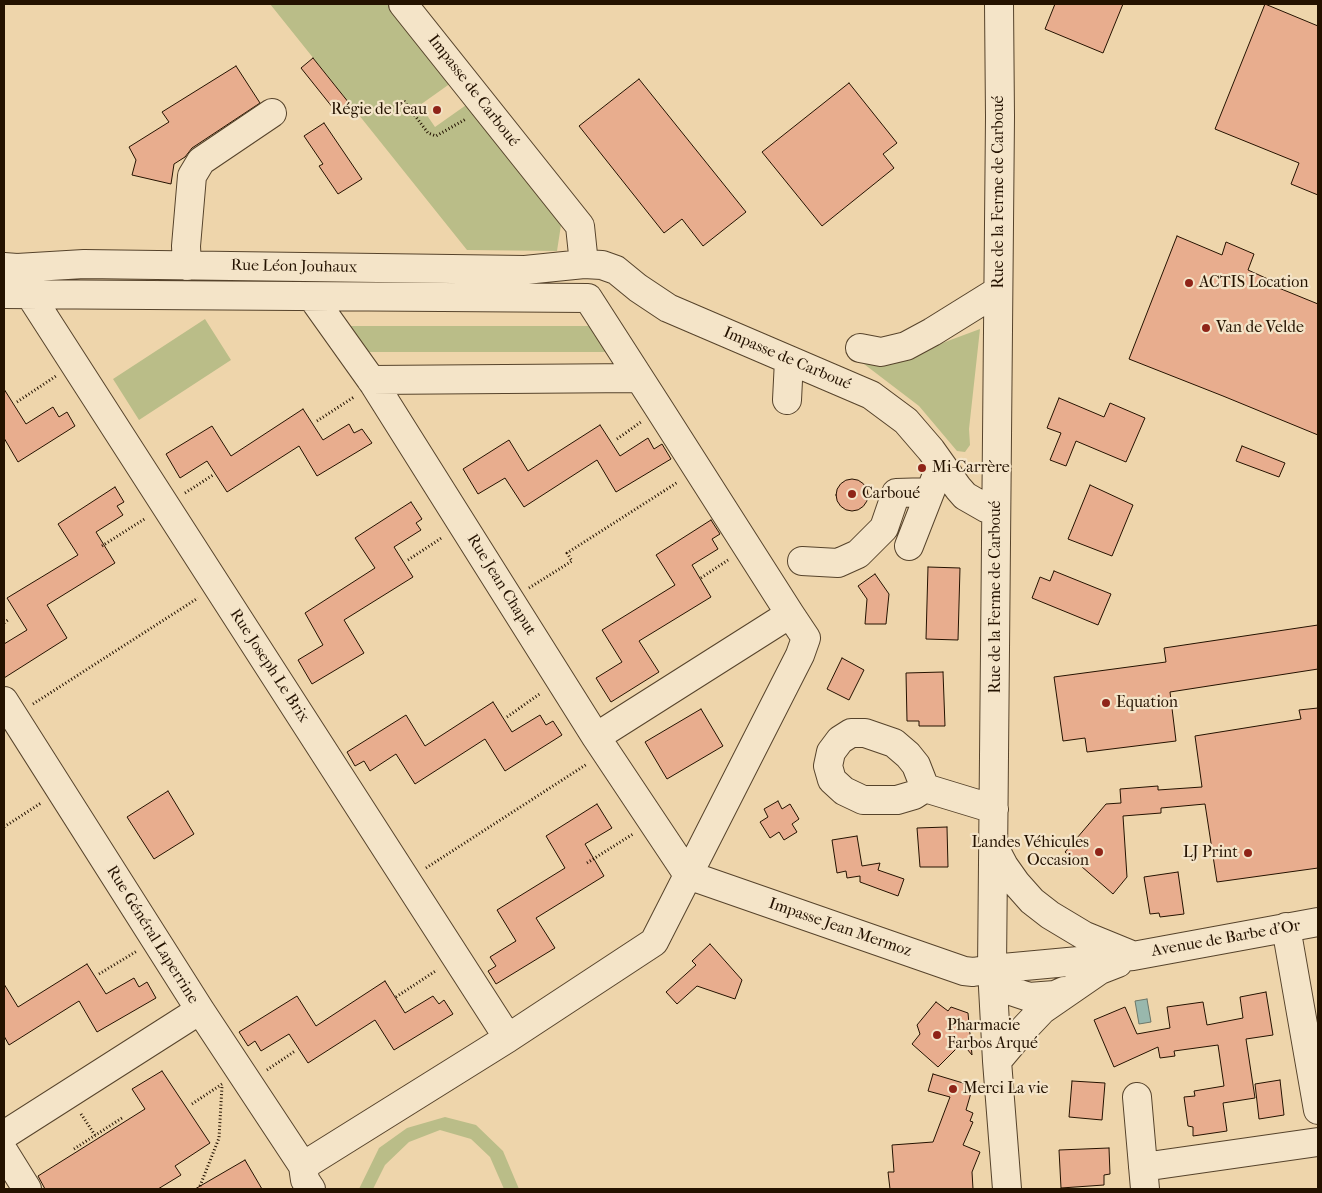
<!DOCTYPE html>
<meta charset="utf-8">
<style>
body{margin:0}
#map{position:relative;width:1322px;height:1193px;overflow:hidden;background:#eed5ab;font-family:"IM FELL French Canon",serif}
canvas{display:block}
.frame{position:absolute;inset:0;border:5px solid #241200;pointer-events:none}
</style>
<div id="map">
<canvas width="1322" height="1193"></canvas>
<div class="frame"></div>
</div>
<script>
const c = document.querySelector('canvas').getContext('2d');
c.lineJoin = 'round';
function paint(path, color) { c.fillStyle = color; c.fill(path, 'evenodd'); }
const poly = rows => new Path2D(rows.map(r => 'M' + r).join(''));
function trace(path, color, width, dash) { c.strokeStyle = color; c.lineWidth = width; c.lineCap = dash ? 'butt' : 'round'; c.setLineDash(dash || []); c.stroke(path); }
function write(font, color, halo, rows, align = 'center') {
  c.font = font + ' "IM FELL French Canon",serif'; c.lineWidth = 4.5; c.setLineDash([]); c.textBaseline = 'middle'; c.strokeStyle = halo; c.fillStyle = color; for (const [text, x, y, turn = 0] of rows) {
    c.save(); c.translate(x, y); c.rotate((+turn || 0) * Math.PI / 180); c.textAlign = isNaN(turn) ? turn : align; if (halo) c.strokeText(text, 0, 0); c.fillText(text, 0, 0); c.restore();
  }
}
paint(poly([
 [270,4,389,4,451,83,420,105,435,127,469,103,561,225,557,251,467,250],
 [205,319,231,360,139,420,113,379],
 [344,326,589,326,606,352,360,352],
 [980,329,969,429,970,445,965,452,957,451,919,406,864,364,902,358],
 [445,1117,476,1125,503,1151,519,1189,504,1189,490,1157,471,1139,440,1130,409,1142,385,1165,373,1189,359,1189,379,1148,407,1128]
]), '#babd88');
const water = poly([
 [1147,999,1151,1022,1139,1024,1135,1001,1147,999]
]);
paint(water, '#99b8ad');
trace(water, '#6a7668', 1);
const building = poly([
 [1055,4,1123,4,1103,53,1045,29,1055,4],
 [1265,4,1318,26,1318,195,1291,184,1299,163,1215,129,1265,4],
 [313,58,349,103,337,113,301,68,313,58],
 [236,66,260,103,192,148,185,157,174,164,171,184,132,175,136,160,129,147,169,122,162,112,236,66],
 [639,79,746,212,703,246,682,219,664,233,579,126,639,79],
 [849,83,897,143,883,154,894,168,822,226,762,152,849,83],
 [324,123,362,179,338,194,319,166,323,164,304,136,324,123],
 [1177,236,1222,255,1226,242,1254,254,1248,270,1270,280,1269,284,1318,304,1318,435,1223,396,1129,359,1177,236],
 [4,389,26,424,53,407,59,417,67,412,75,426,18,462,4,438,4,389],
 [1059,398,1104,417,1110,403,1145,418,1126,462,1076,441,1066,466,1050,460,1061,433,1047,428,1059,398],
 [303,409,323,440,349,424,354,433,362,429,372,443,317,476,299,446,227,492,207,461,180,478,166,454,212,426,231,456,303,409],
 [600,425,620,456,648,438,654,449,662,444,671,459,616,492,597,460,524,507,505,478,478,494,463,469,509,440,528,471,600,425],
 [1242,446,1285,463,1279,477,1236,461,1242,446],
 '836 495a16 16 0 1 1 32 0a16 16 0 1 1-32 0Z',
 [1090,485,1133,505,1112,556,1068,539,1090,485],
 [115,487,124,502,117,506,123,515,96,532,115,563,47,605,67,638,4,678,4,644,27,630,7,598,78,555,58,524,115,487],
 [411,502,422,519,416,523,421,530,394,547,413,577,344,620,364,653,312,684,298,660,323,645,305,613,375,568,355,538,411,502],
 [711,520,720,534,712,539,718,549,692,565,711,597,639,641,659,672,611,702,596,678,622,662,602,630,675,585,656,555,711,520],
 [928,567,960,568,958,640,926,639,928,567],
 [1054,571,1111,594,1098,625,1032,598,1040,577,1050,581,1054,571],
 [875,574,889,594,886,624,865,624,867,599,858,586,875,574],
 [1318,625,1318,669,1170,692,1176,741,1087,752,1085,738,1063,741,1054,677,1166,662,1164,648,1318,625],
 [842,658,864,670,849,700,827,689,842,658],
 [943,672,945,726,919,726,919,721,907,721,906,673,943,672],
 [493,702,512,732,540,715,546,725,553,721,562,735,505,771,485,739,415,784,396,754,370,771,364,761,355,766,347,752,406,715,425,746,493,702],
 [1318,708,1318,868,1217,882,1205,804,1161,808,1161,813,1123,816,1127,877,1113,894,1065,852,1106,804,1121,803,1120,789,1158,786,1158,790,1202,787,1195,736,1301,719,1299,710,1318,708],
 [701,709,723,746,667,779,645,742,701,709],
 [168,791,194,834,154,859,127,817,168,791],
 [778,801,782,809,790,804,799,819,792,824,797,832,784,840,779,832,770,838,760,822,768,817,764,809,778,801],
 [597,804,612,828,585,844,604,876,536,918,555,948,496,984,488,971,496,966,490,957,516,941,497,910,565,868,546,836,597,804],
 [947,827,948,867,920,867,917,828,947,827],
 [857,836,862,866,880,863,878,870,904,879,898,896,860,882,860,876,847,878,846,871,837,873,832,840,857,836],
 [1178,872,1184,914,1160,917,1159,913,1150,914,1144,877,1178,872],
 [710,944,742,980,735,999,697,986,677,1004,666,992,696,965,692,961,710,944],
 [87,964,106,994,134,978,139,987,147,982,156,998,97,1032,79,1001,9,1045,4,1036,4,984,18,1007,87,964],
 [385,981,405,1013,433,996,439,1004,444,1000,453,1014,394,1050,375,1020,308,1063,289,1034,261,1051,255,1041,248,1046,239,1032,297,996,316,1026,385,981],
 [1266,992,1273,1035,1246,1039,1255,1098,1223,1103,1227,1131,1193,1136,1193,1127,1188,1126,1184,1097,1195,1096,1194,1091,1224,1086,1218,1045,1174,1051,1175,1056,1160,1058,1158,1047,1114,1067,1094,1020,1125,1007,1137,1034,1170,1028,1167,1007,1203,1002,1207,1025,1243,1018,1240,997,1266,992],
 [936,1002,948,1011,951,1007,968,1013,972,1055,962,1043,938,1067,912,1044,920,1034,917,1025,936,1002],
 [162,1071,210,1143,175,1166,181,1175,158,1189,45,1189,38,1176,145,1109,132,1089,162,1071],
 [933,1074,973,1086,966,1110,973,1113,970,1121,973,1122,963,1145,980,1152,972,1172,973,1189,890,1189,888,1172,894,1172,892,1145,933,1142,950,1097,928,1091,933,1074],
 [1280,1080,1284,1115,1259,1119,1255,1084,1280,1080],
 [1072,1081,1105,1083,1102,1120,1069,1117,1072,1081],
 [1109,1148,1110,1174,1104,1175,1104,1185,1061,1188,1059,1150,1109,1148],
 [245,1160,262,1189,195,1189,245,1160]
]);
paint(building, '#e8ad8e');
trace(building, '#241200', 1);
const minor = poly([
 [403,4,580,226,584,264],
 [999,4,1000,117,992,969,997,1061,1007,1189],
 [187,266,186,246,192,176,201,161,272,113],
 [4,267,17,268,84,264,525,270,584,264,602,265,616,270,638,288,668,308,871,395,906,421,931,450,958,488,965,496,986,508,996,512],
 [4,294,588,298,660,410,790,614,596,737],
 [30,295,508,1038],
 [312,297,374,384,596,737,688,875,964,971,973,972,992,969,1133,956,1318,922],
 [860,348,881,352,906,346,932,332,998,291],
 [371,380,639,378],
 [787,400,789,360],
 [909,546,936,477],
 [802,561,838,563,858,554,884,528,896,493,930,492],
 [4,701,200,1010,303,1166,305,1180,311,1189],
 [925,788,916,765,908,755,894,743,865,733,851,733,840,740,831,752,828,766,832,780,844,791,863,800,897,800,914,795,925,788,994,809],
 [994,847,1004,866,1016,883,1032,901,1050,915,1085,936,1129,954],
 [1286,927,1318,1110],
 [992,969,1011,991,1029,997,1055,995,1064,991],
 [997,1061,1024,1029,1042,1010,1100,970,1118,963],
 [1137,1097,1145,1189],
 [4,1135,200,1010],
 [4,1152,27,1189],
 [303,1166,508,1038,654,942,800,655,806,638,790,614],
 [1143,1167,1318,1142]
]);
trace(minor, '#56432b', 30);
trace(poly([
 [404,101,428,133,436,136,466,119],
 [17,402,56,376],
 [317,421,354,397],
 [617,439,641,422],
 [185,493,213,475],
 [102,546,146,518],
 [408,560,443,537],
 [701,578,728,560],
 [529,588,572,561,567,553,678,482],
 [4,623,8,620],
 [33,704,198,598],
 [507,717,541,693],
 [4,827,41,803],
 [587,863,633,834],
 [426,868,587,764],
 [99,974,137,951],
 [396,997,437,970],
 [267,1070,295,1051],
 [192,1104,222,1084],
 [81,1114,95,1135],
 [74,1149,122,1118],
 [200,1186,219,1138,222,1086]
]), '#241200', 3, [1, 2.5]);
trace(minor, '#f4e4c8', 28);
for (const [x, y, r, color] of [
 [437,110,5,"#8f2418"],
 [1189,283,5,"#8f2418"],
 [1206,328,5,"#8f2418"],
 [922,468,5,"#8f2418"],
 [852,494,5,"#8f2418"],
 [1106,703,5,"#8f2418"],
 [1099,852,5,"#8f2418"],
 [1248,853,5,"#8f2418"],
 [937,1035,5,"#8f2418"],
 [953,1089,5,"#8f2418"]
]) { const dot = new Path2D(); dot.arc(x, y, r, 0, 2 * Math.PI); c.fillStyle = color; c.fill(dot); trace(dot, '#f4e4c8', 2); }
write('16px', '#241200', '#f4e4c8', [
 ["Impasse de Carboué",473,91,52],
 ["Rue de la Ferme de Carboué",999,192,-90],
 ["Rue Léon Jouhaux",294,267,1],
 ["Impasse de Carboué",787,359,23],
 ["Rue Jean Chaput",501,585,58],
 ["Rue de la Ferme de Carboué",996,597,-90],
 ["Rue Joseph Le Brix",269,666,57],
 ["Impasse Jean Mermoz",840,928,19],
 ["Rue Général Laperrine",152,935,58],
 ["Avenue de Barbe d'Or",1226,939,-10]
]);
write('16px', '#241200', '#f4e4c8', [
 ["Régie de l'eau",427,110,"right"],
 ["ACTIS Location",1199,283],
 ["Van de Velde",1216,328],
 ["Mi-Carrère",932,468],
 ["Carboué",862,494],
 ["Equation",1116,703],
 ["Landes Véhicules",1089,843,"right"],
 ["Occasion",1089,861,"right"],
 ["LJ Print",1238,853,"right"],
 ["Pharmacie",947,1026],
 ["Farbos Arqué",947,1044],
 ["Merci La vie",963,1089]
], 'left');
</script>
